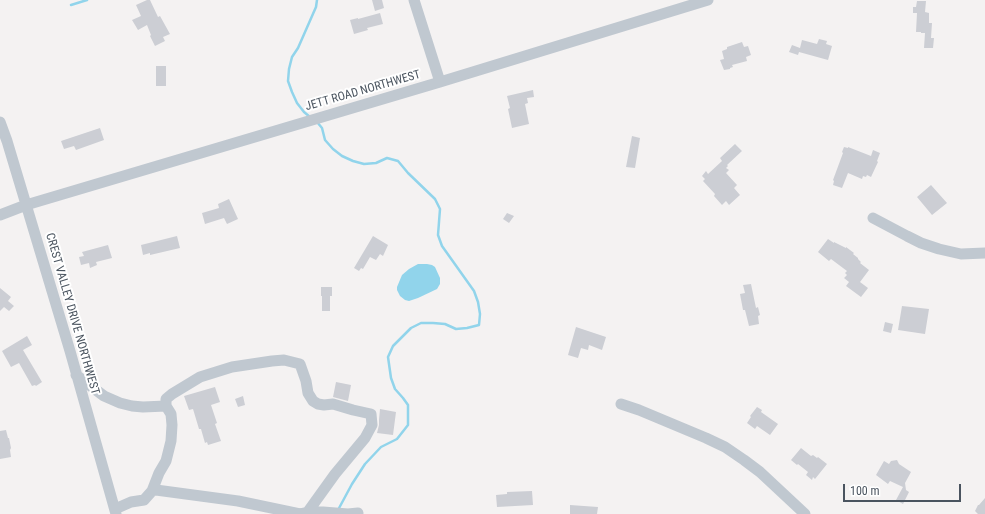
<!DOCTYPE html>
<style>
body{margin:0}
#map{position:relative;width:985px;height:514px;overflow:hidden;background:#f4f2f2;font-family:"Roboto Condensed",sans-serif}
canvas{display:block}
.scale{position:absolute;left:843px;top:484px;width:118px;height:18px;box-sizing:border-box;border:2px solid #4a545f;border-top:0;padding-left:5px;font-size:12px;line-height:14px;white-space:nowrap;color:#4a545f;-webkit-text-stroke:3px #fff;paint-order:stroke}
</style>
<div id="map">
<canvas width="985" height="514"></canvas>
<div class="scale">100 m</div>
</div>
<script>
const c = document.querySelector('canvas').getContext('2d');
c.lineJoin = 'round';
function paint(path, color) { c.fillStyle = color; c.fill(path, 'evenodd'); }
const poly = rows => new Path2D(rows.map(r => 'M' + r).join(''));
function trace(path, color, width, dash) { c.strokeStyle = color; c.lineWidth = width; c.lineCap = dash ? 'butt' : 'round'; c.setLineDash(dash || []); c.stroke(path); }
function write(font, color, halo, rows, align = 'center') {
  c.font = font + ' "Roboto Condensed",sans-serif'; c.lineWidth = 4; c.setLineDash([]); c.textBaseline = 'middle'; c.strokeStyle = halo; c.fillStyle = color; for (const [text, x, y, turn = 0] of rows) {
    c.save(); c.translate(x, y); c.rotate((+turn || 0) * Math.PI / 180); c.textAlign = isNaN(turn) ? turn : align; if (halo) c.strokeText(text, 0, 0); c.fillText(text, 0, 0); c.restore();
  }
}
paint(poly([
 [418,264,427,264,432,265,435,267,440,278,440,284,437,289,418,298,409,301,405,300,400,296,397,290,397,287,402,275,409,269]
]), '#91d4eb');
trace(poly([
 [71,5,87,0],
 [310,117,304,112,297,103,292,92,288,81,289,69,292,57,298,48,316,7,317,0],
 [317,122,322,128,325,140,333,149,342,156,353,161,364,164,376,163,387,158,398,161,408,173,435,199,440,209,438,235,442,246,474,291,478,302,480,314,479,325,467,328,456,329,445,324,433,323,421,323,411,328,393,346,388,357,391,378,395,389,403,398,408,405,408,425,397,439,381,447,365,464,352,484,338,510]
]), '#91d4eb', 2.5);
paint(poly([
 [147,0,150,0,158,17,160,16,170,34,163,37,165,41,155,46,150,36,151,35,147,25,138,30,132,20,141,16,136,5],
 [372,0,382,0,384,8,375,11],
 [917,1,926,1,925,12,929,13,929,23,932,23,931,38,934,38,933,48,924,48,925,33,921,33,921,32,916,32,917,13,913,13,913,7,916,7],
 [380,13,383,24,367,28,368,30,354,34,350,20,358,18,358,19],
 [819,39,827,41,826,44,832,46,828,60,799,52,798,55,789,52,792,45,800,48,802,40,817,44],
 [742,42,744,47,748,46,751,55,746,57,747,61,732,65,733,67,730,68,730,69,724,70,720,60,724,59,722,51,727,49,727,47],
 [156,66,166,66,166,86,156,86],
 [533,90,534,97,527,98,528,103,525,104,529,124,512,128,508,109,510,108,507,96],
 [100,128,104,140,76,150,74,146,64,149,61,141],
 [632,136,640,138,635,168,626,167],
 [735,144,742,151,727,165,728,166,726,168,729,170,726,173,737,185,734,188,740,195,729,205,726,201,722,205,714,196,715,194,703,181,705,179,702,176,706,171,708,174,722,161,720,158],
 [844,147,848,148,848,147,871,156,873,150,880,153,877,161,878,162,871,177,867,175,866,177,863,176,862,179,848,173,842,188,833,185,834,181,833,180,843,153,842,152],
 [931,185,947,203,932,215,917,197],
 [229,199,238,219,227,224,224,218,205,224,202,213,219,208,218,204],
 [507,213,514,216,509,223,503,219],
 [177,236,180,248,150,255,150,253,143,255,141,245],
 [373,236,388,245,383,256,380,254,376,260,370,257,363,269,361,268,359,271,354,268],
 [828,239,834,243,834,242,846,248,846,247,854,253,853,254,858,258,858,259,861,262,860,263,869,270,860,282,868,288,861,297,846,286,849,282,844,278,847,275,845,273,847,271,831,259,829,261,818,252],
 [108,245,112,258,96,262,97,265,90,268,89,263,81,265,79,257,84,256,82,252],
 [751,284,756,308,758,307,760,315,758,316,759,324,749,326,745,310,743,310,740,294,745,293,743,285],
 [321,287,332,287,332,296,330,296,330,311,322,311,322,296,321,296],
 [0,288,11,297,8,301,14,306,9,311,4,307,0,311],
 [902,306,929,309,925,334,898,330],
 [885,322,893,324,891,333,883,331],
 [576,327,606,337,602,350,589,345,588,350,581,348,578,358,568,355],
 [27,336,32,345,23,350,42,382,36,386,35,385,32,386,19,363,11,367,2,351],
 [336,382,351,385,348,401,333,397],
 [215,387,220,402,211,405,217,423,215,424,221,441,208,445,207,442,205,443,201,429,199,429,193,409,189,410,184,396],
 [243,396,245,405,238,407,235,399],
 [757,407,762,410,761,412,778,424,770,435,757,426,755,429,747,423,751,417,750,416],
 [380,409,396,412,393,435,377,433,379,425,379,420],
 [6,430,8,438,9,438,11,448,10,450,11,457,0,459,0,431],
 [801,448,811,456,813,455,817,458,818,457,827,464,815,479,813,477,812,480,806,475,808,472,798,464,797,465,791,460],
 [897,460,899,464,911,472,905,483,906,490,909,492,903,504,896,500,903,487,890,481,888,484,876,475,884,461,889,464,891,461],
 [532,491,533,505,497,507,496,495,507,494,507,492],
 [985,498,985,514,978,514,975,511,978,505,979,505],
 [570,505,598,507,597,514,570,514]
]), '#ccced4');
trace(poly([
 [414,0,440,82],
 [0,122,7,141,70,351,116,514],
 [0,215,26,205,440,82,708,0],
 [873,218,907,236,921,243,939,249,961,254,985,253],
 [76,375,104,396,120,403,132,406,143,407,166,406,171,414,172,425,171,441,166,461,159,473,152,491],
 [621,404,639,410,706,438,725,447,744,460,760,472,805,514],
 [166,406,166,399,172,394,200,377,232,367,272,361,284,360,300,364,306,381,308,393,313,401,318,404,324,405,333,404,353,410,371,414,372,425,365,438,335,474,307,513],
 [115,509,131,502,144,500,152,491,156,490,238,501,300,514,310,512,323,512,348,514,358,513]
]), '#c0c8d0', 11);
write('12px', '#4a545f', '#fff', [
 ["JETT ROAD NORTHWEST",363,91,-16],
 ["CREST VALLEY DRIVE NORTHWEST",72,314,74]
]);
</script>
